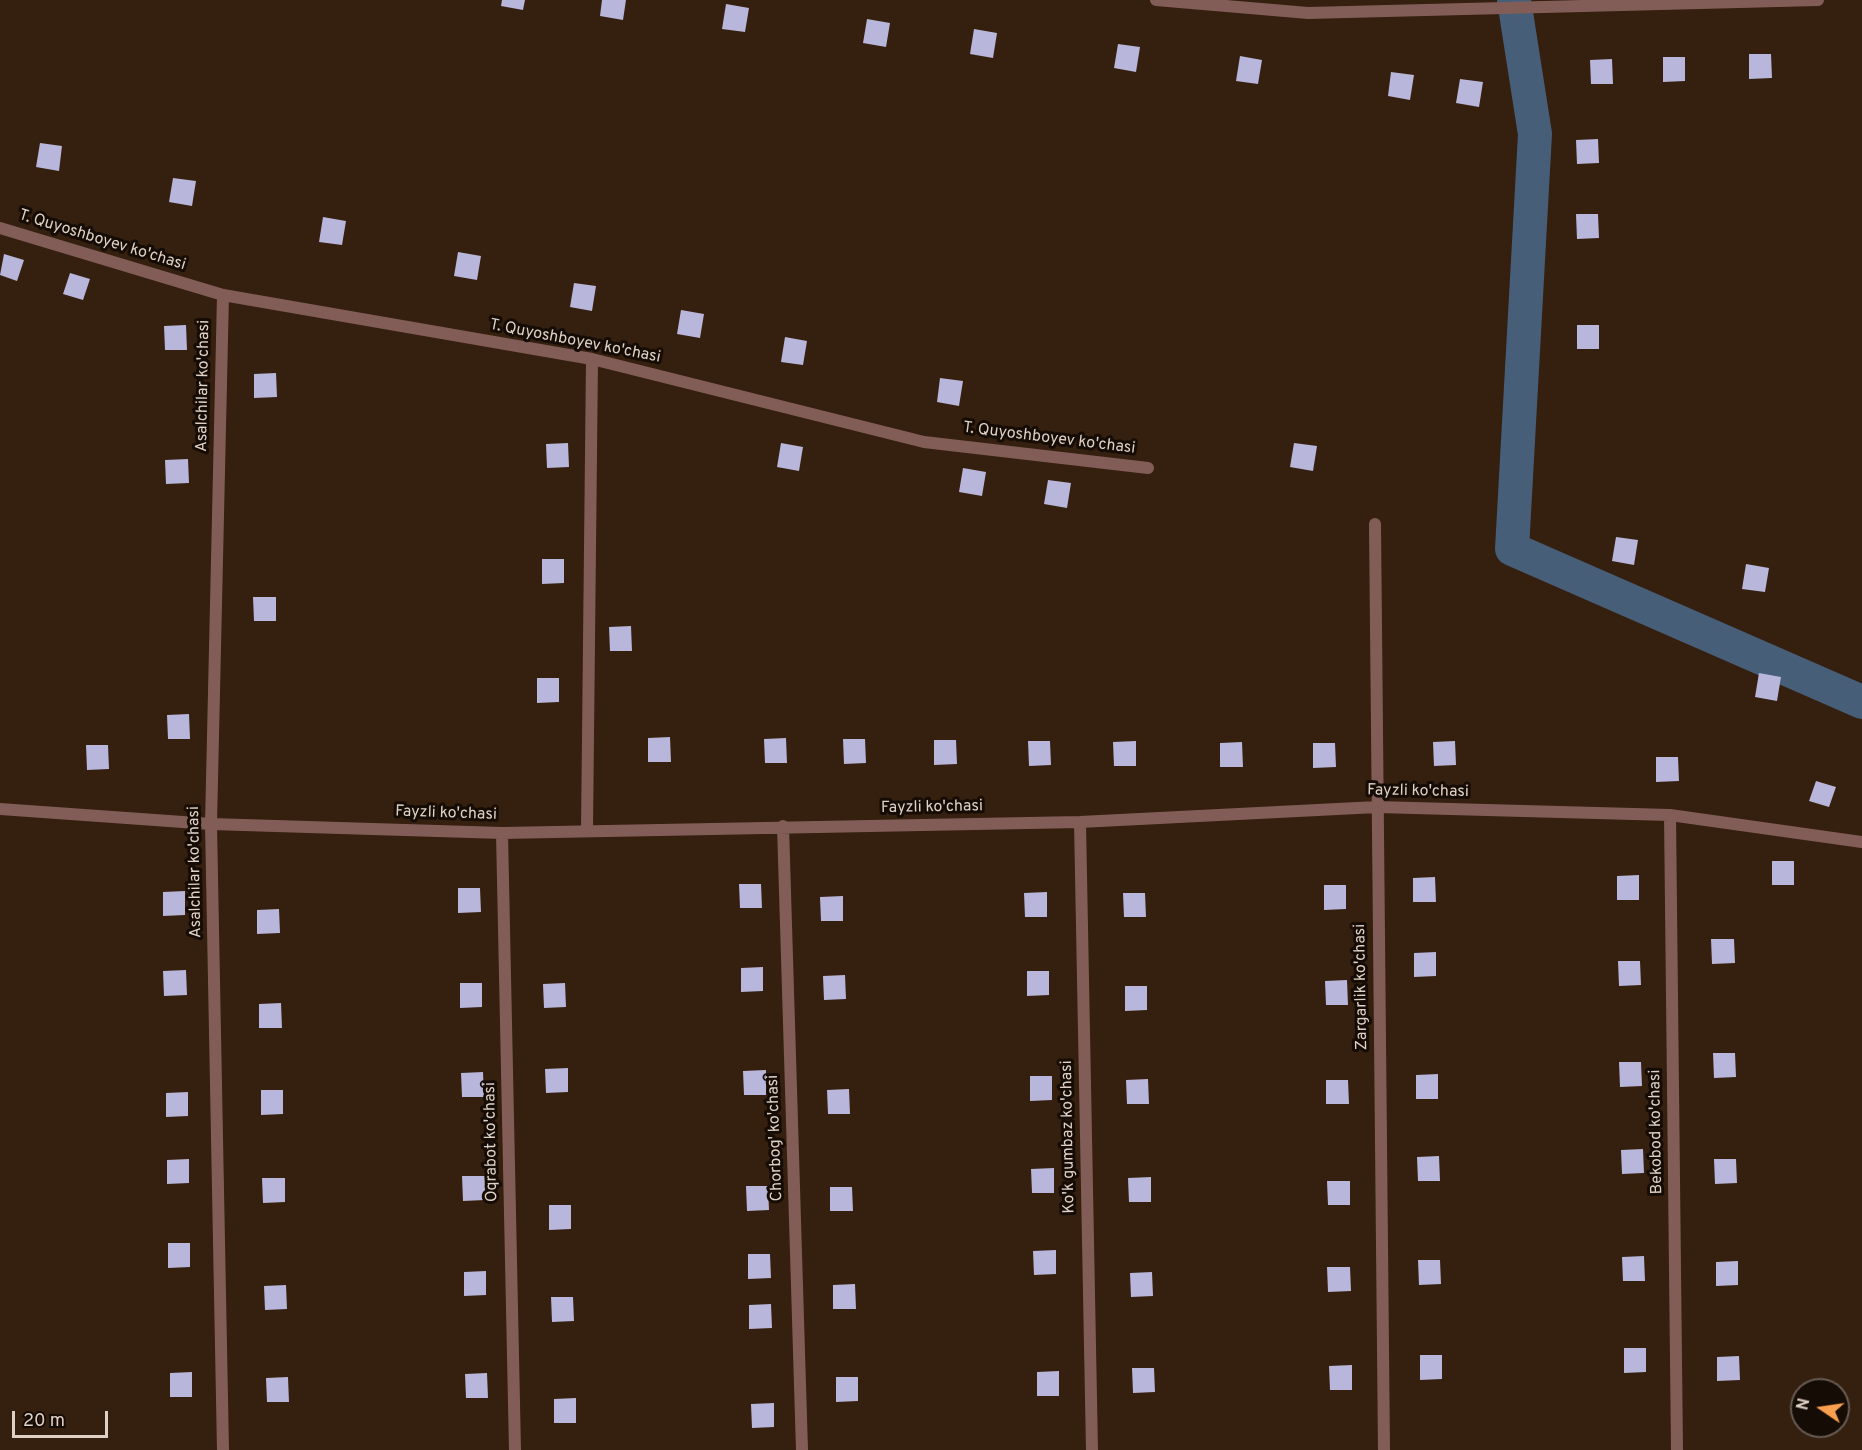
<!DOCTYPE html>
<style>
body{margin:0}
#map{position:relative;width:1862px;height:1450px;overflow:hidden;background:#351f0e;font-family:Overpass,sans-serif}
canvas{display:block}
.north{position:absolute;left:1790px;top:1378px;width:60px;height:60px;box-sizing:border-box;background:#150c05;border:2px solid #665b52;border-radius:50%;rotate:283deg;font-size:16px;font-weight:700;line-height:24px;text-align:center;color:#dfd1c6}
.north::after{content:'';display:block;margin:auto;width:21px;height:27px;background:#fa9f4f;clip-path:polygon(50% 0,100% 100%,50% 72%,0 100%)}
.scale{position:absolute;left:12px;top:1411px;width:96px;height:27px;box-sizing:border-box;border:3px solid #dfd1c6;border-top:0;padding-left:8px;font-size:18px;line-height:21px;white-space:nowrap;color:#dfd1c6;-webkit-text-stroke:4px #150c05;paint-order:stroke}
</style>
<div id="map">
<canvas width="1862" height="1450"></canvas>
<div class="north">N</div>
<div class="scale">20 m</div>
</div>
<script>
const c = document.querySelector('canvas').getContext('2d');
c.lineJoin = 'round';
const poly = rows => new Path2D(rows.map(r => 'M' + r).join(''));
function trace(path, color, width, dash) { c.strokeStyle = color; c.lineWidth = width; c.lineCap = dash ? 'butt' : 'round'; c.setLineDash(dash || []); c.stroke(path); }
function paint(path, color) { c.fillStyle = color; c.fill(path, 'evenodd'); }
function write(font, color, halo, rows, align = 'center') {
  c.font = font + ' Overpass,sans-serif'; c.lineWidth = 6; c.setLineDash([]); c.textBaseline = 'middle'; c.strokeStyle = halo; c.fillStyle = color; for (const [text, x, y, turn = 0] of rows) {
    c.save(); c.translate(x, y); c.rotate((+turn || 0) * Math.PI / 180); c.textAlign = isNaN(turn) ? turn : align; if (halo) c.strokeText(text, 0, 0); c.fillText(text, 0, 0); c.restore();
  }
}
trace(poly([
 [1514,0,1535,134,1512,549,1862,702]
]), '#465e78', 34);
paint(poly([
 [502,0,525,0,523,10,501,6],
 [602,0,626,0,623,20,600,16],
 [726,4,749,8,745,32,722,29],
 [867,19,890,23,886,47,863,43],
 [974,29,997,33,993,58,970,54],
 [1118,44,1140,47,1136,72,1114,68],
 [1749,54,1771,54,1772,78,1749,79],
 [1240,56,1262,60,1258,84,1236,81],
 [1663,57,1685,57,1685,81,1663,82],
 [1612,59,1613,84,1591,84,1590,60],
 [1391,72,1414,75,1410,100,1388,96],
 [1460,79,1483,82,1479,107,1456,103],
 [1598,139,1599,163,1577,164,1576,140],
 [40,143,62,146,59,171,36,167],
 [173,178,196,181,192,206,169,202],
 [1576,214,1598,214,1599,238,1577,239],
 [323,217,346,221,342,245,319,242],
 [458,252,481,256,477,280,454,276],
 [4,254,24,260,17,281,0,275],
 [70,273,90,279,83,300,63,294],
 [574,283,596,286,592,311,570,307],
 [681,310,704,314,700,338,677,334],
 [186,325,187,350,165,350,164,326],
 [1577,325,1599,325,1599,349,1577,349],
 [785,337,807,341,803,365,781,362],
 [276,373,277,397,254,398,254,374],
 [940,378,963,381,959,406,937,402],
 [568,443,569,467,547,468,546,444],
 [781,443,803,447,799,471,777,467],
 [1294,443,1317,446,1313,471,1290,467],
 [188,459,189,483,166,484,165,460],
 [963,468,986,472,982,496,959,492],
 [1048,480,1071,483,1067,508,1044,504],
 [1616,537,1638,540,1634,565,1612,561],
 [542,559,564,559,564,583,542,584],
 [1746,564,1769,568,1765,592,1742,589],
 [253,597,276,597,276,621,254,621],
 [631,626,632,651,610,651,609,627],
 [1759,673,1781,677,1777,701,1755,697],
 [537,678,559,678,559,702,537,703],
 [189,714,190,739,168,739,167,715],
 [670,737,671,762,648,762,648,738],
 [786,738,787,763,765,763,764,739],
 [843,739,865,739,866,763,844,764],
 [934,740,956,740,957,764,934,765],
 [1028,741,1050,741,1051,765,1029,766],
 [1136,741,1136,766,1114,766,1113,742],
 [1455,741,1456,765,1434,766,1433,742],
 [1242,742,1243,767,1220,767,1220,743],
 [1313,743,1335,743,1336,767,1313,768],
 [86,745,108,745,109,769,87,770],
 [1656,757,1678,757,1679,781,1656,782],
 [1816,781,1836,787,1829,807,1809,801],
 [1772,861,1794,861,1794,885,1772,885],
 [1639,875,1639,900,1617,900,1617,876],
 [1435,877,1436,902,1413,902,1413,878],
 [739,884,761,884,762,908,740,908],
 [1324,885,1346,885,1346,909,1324,910],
 [458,888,480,888,481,912,458,913],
 [185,891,185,915,163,916,163,892],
 [1047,892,1047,917,1025,917,1024,893],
 [1123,893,1145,893,1146,917,1124,917],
 [843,896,843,921,821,921,820,897],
 [279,909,280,933,257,934,257,910],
 [1711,939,1734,939,1735,963,1712,964],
 [1436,952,1436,976,1414,977,1414,953],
 [1618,961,1640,961,1641,985,1619,986],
 [763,967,763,991,741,992,741,968],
 [186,970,187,995,164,996,163,971],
 [1027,971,1049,971,1049,995,1027,996],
 [845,975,846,999,824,1000,823,976],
 [1347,980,1348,1005,1326,1005,1325,981],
 [460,983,482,983,482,1007,460,1008],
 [565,983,566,1007,544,1008,543,984],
 [1125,986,1147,986,1147,1010,1125,1011],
 [281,1003,282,1028,259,1028,259,1004],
 [1713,1053,1735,1053,1736,1077,1714,1078],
 [1619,1062,1641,1062,1642,1086,1620,1087],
 [568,1068,568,1092,546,1093,545,1069],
 [766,1070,766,1095,744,1095,743,1071],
 [483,1072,484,1097,462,1097,461,1073],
 [1438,1074,1438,1099,1416,1099,1416,1075],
 [1030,1076,1052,1076,1052,1100,1030,1101],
 [1148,1079,1149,1104,1127,1104,1126,1080],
 [1326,1080,1348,1080,1349,1104,1326,1104],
 [849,1089,850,1114,828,1114,827,1090],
 [261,1090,283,1090,283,1114,261,1115],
 [188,1092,188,1116,166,1117,166,1093],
 [1643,1149,1644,1173,1622,1174,1621,1150],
 [1439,1156,1440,1181,1418,1181,1417,1157],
 [189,1159,189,1183,167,1184,167,1160],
 [1714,1159,1736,1159,1737,1183,1715,1184],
 [1054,1168,1054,1193,1032,1193,1031,1169],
 [462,1176,485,1176,485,1200,463,1201],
 [1151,1177,1151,1202,1129,1202,1128,1178],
 [262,1178,285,1178,285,1202,263,1203],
 [1327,1181,1350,1181,1350,1205,1328,1205],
 [746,1186,768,1186,769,1210,747,1211],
 [830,1187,852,1187,853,1211,830,1211],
 [549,1205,571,1205,571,1229,549,1230],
 [168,1243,190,1243,190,1267,168,1268],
 [1056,1250,1056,1274,1034,1275,1033,1251],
 [748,1254,770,1254,771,1278,748,1279],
 [1644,1256,1645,1281,1623,1281,1622,1257],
 [1418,1260,1440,1260,1441,1284,1419,1285],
 [1738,1261,1738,1285,1716,1286,1716,1262],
 [1327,1267,1350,1267,1351,1291,1328,1292],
 [486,1271,486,1295,464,1296,464,1272],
 [1152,1272,1153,1296,1131,1297,1130,1273],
 [855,1284,856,1309,833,1309,833,1285],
 [286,1285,287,1309,265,1310,264,1286],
 [551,1297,573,1297,574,1321,552,1322],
 [771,1304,772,1328,749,1329,749,1305],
 [1624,1348,1646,1348,1646,1372,1624,1373],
 [1420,1355,1442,1355,1442,1379,1420,1380],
 [1739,1356,1740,1380,1717,1381,1717,1357],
 [1352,1365,1352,1390,1330,1390,1329,1366],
 [1132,1368,1154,1368,1155,1392,1133,1393],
 [1059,1371,1059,1396,1037,1396,1037,1372],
 [192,1372,192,1397,170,1397,170,1373],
 [487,1373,488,1398,466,1398,465,1374],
 [288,1377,289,1402,267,1402,266,1378],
 [836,1377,858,1377,858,1401,836,1402],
 [576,1398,576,1423,554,1423,554,1399],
 [774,1403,774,1427,752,1428,751,1404]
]), '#b8b6da');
trace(poly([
 [0,228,223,295,592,359,924,442,1148,468],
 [1375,524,1384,1450],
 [0,809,211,824,502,833,1080,822,1377,807,1670,815,1862,842],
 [1670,815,1677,1450],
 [1080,822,1092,1450],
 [783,826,802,1450],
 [587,830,592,359],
 [502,833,515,1450],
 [223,1450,211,824,223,295]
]), '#825d57', 12);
trace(poly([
 [1156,0,1308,13,1818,0]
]), '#825d57', 12);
write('16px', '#dfd1c6', '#150c05', [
 ["T. Quyoshboyev ko'chasi",102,241,17],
 ["T. Quyoshboyev ko'chasi",575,342,11],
 ["Asalchilar ko'chasi",204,386,-89],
 ["T. Quyoshboyev ko'chasi",1049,439,7],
 ["Fayzli ko'chasi",1418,792,1],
 ["Fayzli ko'chasi",932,808,-1],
 ["Fayzli ko'chasi",446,814,2],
 ["Asalchilar ko'chasi",196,872,-91],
 ["Zargarlik ko'chasi",1362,987,-91],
 ["Bekobod ko'chasi",1657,1132,-91],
 ["Ko'k gumbaz ko'chasi",1069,1137,-91],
 ["Chorbog' ko'chasi",776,1138,-92],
 ["Oqrabot ko'chasi",492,1142,-91]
]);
</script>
